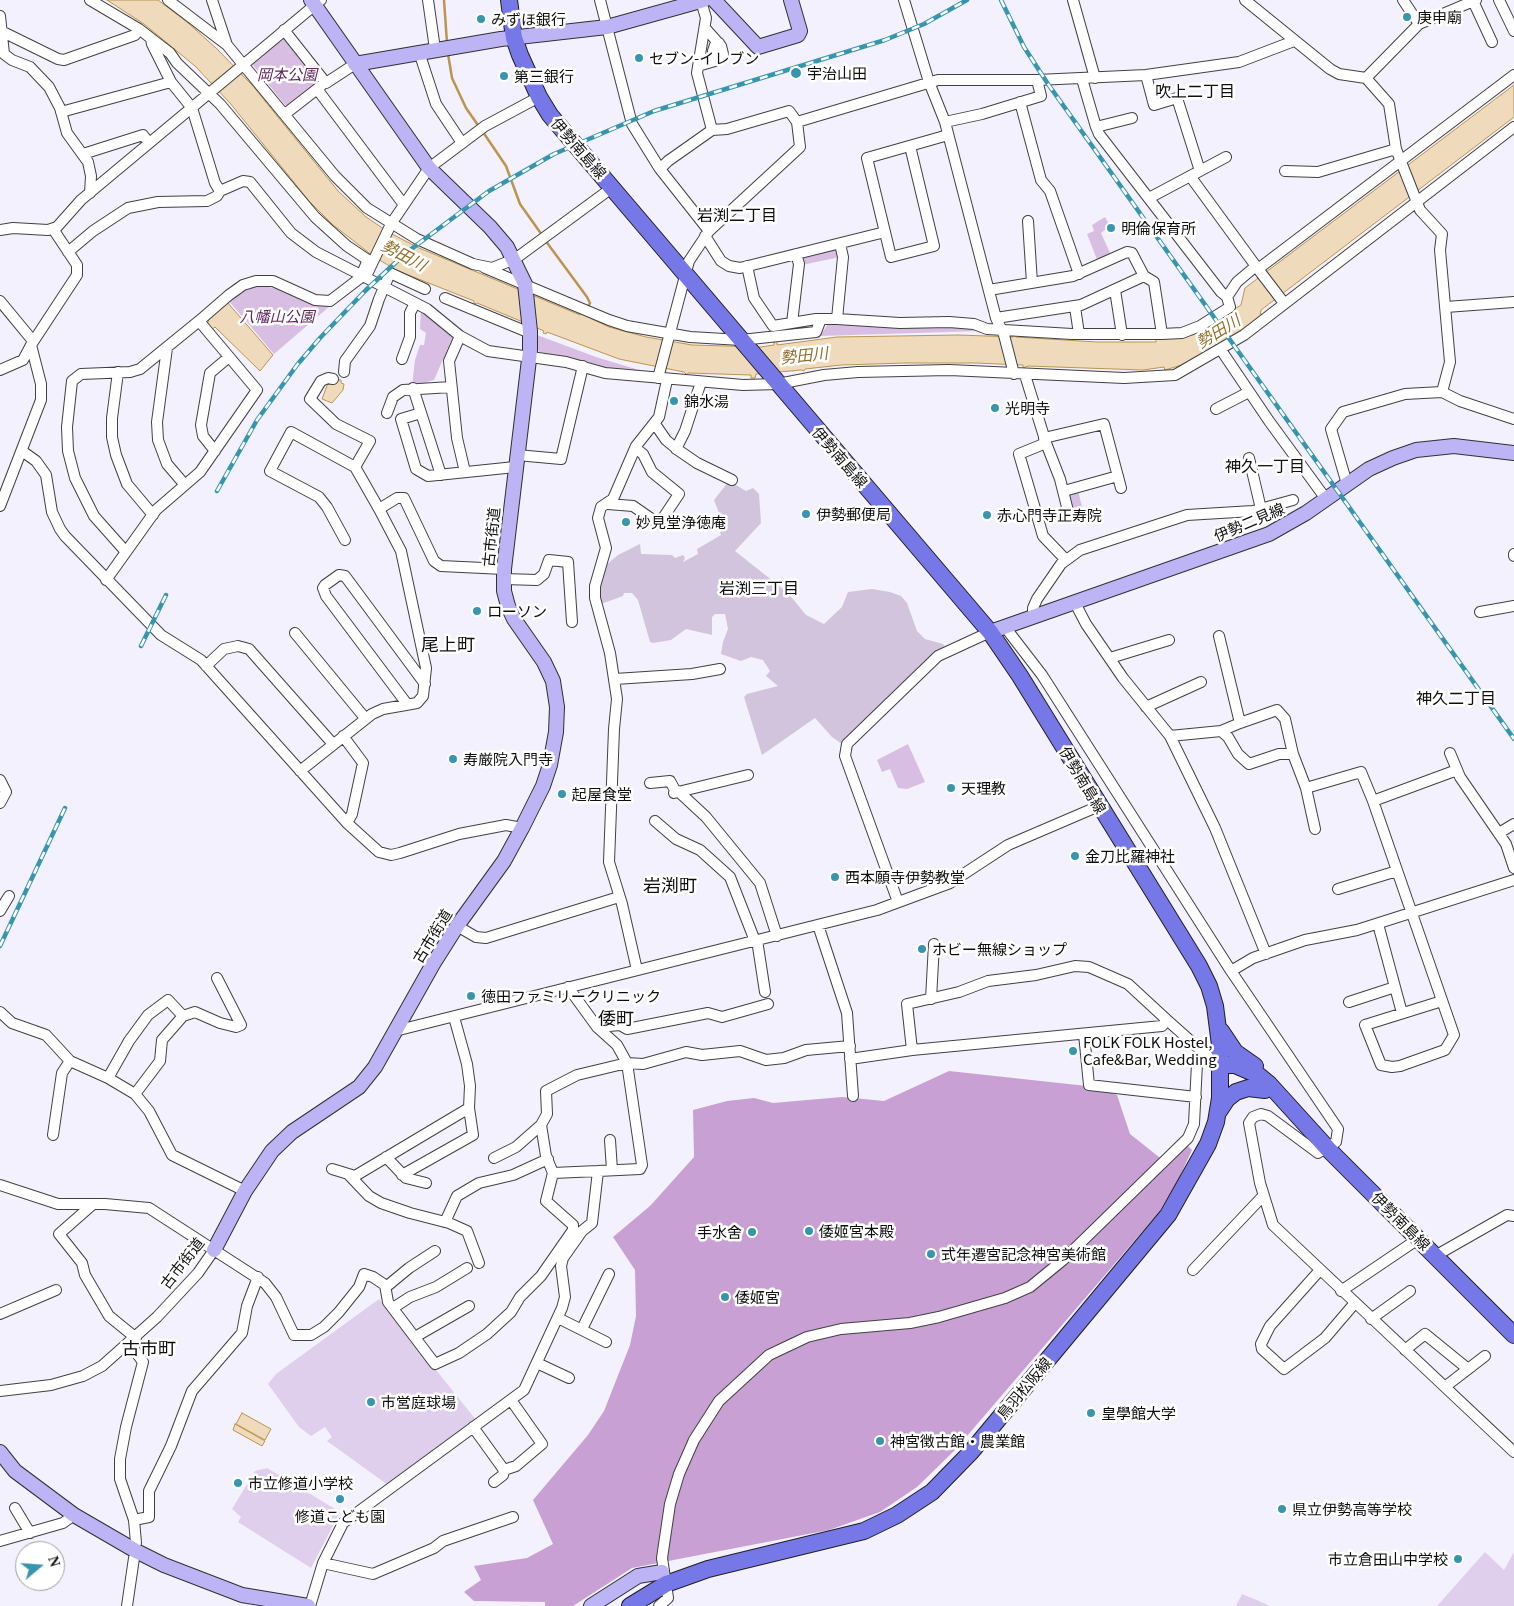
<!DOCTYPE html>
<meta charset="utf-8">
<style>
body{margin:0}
#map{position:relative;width:1514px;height:1606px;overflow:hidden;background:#f2f1fd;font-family:Georgia,serif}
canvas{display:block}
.north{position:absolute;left:15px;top:1541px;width:50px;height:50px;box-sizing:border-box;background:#fff;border:1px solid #9f9f9f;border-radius:50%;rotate:72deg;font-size:14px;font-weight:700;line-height:20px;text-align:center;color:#0e0e0e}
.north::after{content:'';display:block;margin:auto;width:18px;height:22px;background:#3796ad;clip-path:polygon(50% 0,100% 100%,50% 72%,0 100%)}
</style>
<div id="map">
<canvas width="1514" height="1606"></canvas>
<div class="north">N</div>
</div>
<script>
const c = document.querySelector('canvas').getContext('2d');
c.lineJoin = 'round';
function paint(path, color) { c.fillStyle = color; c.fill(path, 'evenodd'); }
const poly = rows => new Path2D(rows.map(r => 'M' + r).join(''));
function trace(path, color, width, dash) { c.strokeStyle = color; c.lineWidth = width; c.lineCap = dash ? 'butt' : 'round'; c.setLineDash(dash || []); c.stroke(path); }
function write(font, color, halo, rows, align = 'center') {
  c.font = font + ' Georgia,"Noto Sans JP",serif'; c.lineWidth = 5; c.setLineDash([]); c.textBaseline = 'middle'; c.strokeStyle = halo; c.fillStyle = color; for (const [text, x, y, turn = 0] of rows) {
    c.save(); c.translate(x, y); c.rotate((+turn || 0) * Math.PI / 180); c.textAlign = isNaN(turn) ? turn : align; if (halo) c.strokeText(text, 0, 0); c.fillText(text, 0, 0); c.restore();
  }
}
paint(poly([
 [283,36,320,83,288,105,285,105,253,65,253,60],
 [1105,217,1110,226,1101,233,1111,255,1098,262,1087,234,1094,231,1092,225],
 [838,249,840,257,802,265,800,257],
 [257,285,281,289,313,304,330,306,274,354,228,300,245,289],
 [421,309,454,334,434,380,427,382,425,386,412,386,415,360,420,345,424,345,426,333,420,329],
 [842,322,970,327,981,331,820,336,828,324],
 [537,335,596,357,639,370,609,369,540,353,536,347],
 [1078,491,1083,510,1072,514,1068,498,1070,493],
 [908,744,925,782,907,789,898,788,890,769,882,772,877,760]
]), '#d9bee4');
paint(poly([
 [949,1071,1096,1087,1117,1095,1130,1134,1164,1161,1183,1141,1192,1150,1179,1178,1159,1212,955,1450,917,1487,880,1512,829,1530,632,1568,573,1606,545,1606,545,1602,474,1601,464,1592,481,1580,474,1566,527,1558,553,1544,533,1500,588,1435,604,1411,630,1345,636,1316,635,1270,613,1237,650,1206,694,1157,693,1110,727,1101,754,1098,773,1103,842,1097,884,1101]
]), '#c8a0d3');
paint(poly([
 [729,481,746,491,753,488,759,494,761,523,735,551,788,593,806,615,824,624,842,607,848,592,872,589,890,592,901,596,907,603,917,631,925,639,943,644,946,648,848,736,842,744,832,737,815,718,762,755,744,697,747,694,778,686,766,676,770,671,763,660,751,657,741,661,721,654,723,642,728,629,725,614,715,614,712,617,712,635,686,629,671,640,653,643,650,642,638,600,632,593,624,593,623,596,601,604,599,596,601,575,605,566,618,555,640,544,641,554,672,555,675,558,683,555,685,558,683,562,698,554,697,549,721,535,716,521,721,518,714,500]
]), '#d2c4dd');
paint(poly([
 [379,1299,477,1421,388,1485,327,1441,332,1437,325,1427,311,1436,299,1427,268,1384,276,1374],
 [267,1468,340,1512,311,1568,238,1522,241,1517,232,1509,255,1471],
 [1485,1552,1504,1570,1514,1552,1514,1606,1437,1606],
 [1242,1594,1259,1601,1270,1606,1236,1606]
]), '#e0cfec');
const water = poly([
 [107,0,158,0,187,22,217,49,252,85,338,191,366,217,390,233,419,248,580,315,583,312,590,315,590,318,609,327,646,337,692,345,761,347,774,345,774,342,777,341,777,345,837,337,959,335,1013,337,1013,334,1016,334,1016,337,1097,342,1156,342,1156,339,1193,335,1241,305,1245,288,1514,85,1514,117,1261,310,1260,318,1234,338,1185,364,1165,370,1164,367,1143,370,1028,366,1023,368,1023,365,975,363,905,363,841,365,805,369,804,371,801,370,756,374,755,378,751,378,751,375,688,373,687,375,684,372,619,359,547,332,546,334,543,333,544,331,523,322,477,303,474,304,474,301,396,270,373,256,332,224,309,201,230,103,195,66,144,24,107,0],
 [227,302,273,355,260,371,215,327,211,330,207,325,209,319,227,302],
 [336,379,341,380,341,383,344,384,343,390,332,403,322,399,328,383,336,379],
 [242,1413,271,1429,265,1440,236,1424,242,1413],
 [235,1424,265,1441,262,1446,233,1430,235,1424]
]);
paint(water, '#efdbbc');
trace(water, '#bc944c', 1);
trace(poly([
 [444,0,447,43],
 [448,54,452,78,466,108,480,128],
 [483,132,506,166,520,204,542,235],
 [545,240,587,297,590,303,588,307]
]), '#bc944c', 2.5);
const street = poly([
 [90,0,139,29,170,53,177,63,220,104,315,217,347,246,368,260,364,269],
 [168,0,227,45],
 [212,0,227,45,335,176,367,208,417,239,473,264,492,268,515,259,613,187],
 [428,0,435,49],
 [600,0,632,124,660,169,709,231],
 [904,0,929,82,945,122,996,318,1004,335,1014,374],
 [1073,0,1095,78],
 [1245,0,1330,69,1339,74,1366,78,1389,104,1396,149,1420,210,1442,234,1440,250,1450,362,1442,392],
 [1403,0,1419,24],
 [1499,0,1514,31],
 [1473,1,1492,42],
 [0,16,4,54,12,60,30,67,49,87,60,108,67,133,88,162,91,176,90,193],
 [284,30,326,83,355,64],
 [3,32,58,59,64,60,135,35,139,29],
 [151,39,152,44,171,82,192,108,215,183,220,191,243,181,250,182,291,233,316,252,427,309,460,336,488,351,566,362,605,373,743,385,778,384,824,375,858,372,949,370,1124,378,1175,375,1244,335,1514,127],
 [419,52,436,104,462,143],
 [718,60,713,51,715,45,719,43],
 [698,66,718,60,723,54,721,46,705,28],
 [1146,75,1154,105,1177,98,1200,171],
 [1366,78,1419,24,1476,0],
 [1082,79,1096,127],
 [317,89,404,205],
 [1020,102,1041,180,1050,191,1079,274],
 [61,112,171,82],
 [285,114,321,86],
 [1132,118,1096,127,1099,134,1221,292,1227,297,1237,282,1256,266],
 [945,122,982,114,1041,96,1037,80],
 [712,130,727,129,789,111,797,122],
 [910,146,934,246,891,257,867,158,948,135],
 [83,154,143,135,149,143],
 [660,169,668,161,712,130,697,73,706,18,701,1],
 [1285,171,1318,172,1396,149],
 [1190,176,1258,269,1514,75],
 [1149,198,1226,157],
 [1028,221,1032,283],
 [0,230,13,228,48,230,57,227,81,200,321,0],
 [705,236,721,261,729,266,740,268,885,232],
 [68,252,93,231,128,208,158,202,207,201,217,196,220,191],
 [747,266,754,298,773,326,816,319,837,319,900,323,949,322,974,324,987,329,1072,334,1162,334,1182,333,1200,326,1230,307,1227,297],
 [485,268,609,320,627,326,690,337,741,340,816,332,821,319],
 [1258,269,1284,303],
 [989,290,1073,276,1127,252,1132,253,1144,276],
 [1115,290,1122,335],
 [445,298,530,333],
 [0,301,33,341],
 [1075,307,1079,334],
 [1446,307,1514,302],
 [996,318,1081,305,1144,276,1154,282,1162,334],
 [837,319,843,257,840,244],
 [199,321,229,295,243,285,256,281,273,281,315,300,330,301,368,272,391,224,429,168,485,126,539,97],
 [792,323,799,264,796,254],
 [460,336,449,361,457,438,465,472],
 [167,348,157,422,158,440,167,464,185,485],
 [1221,350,1269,421,1326,499],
 [402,359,410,337,410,313,415,303],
 [0,370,23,360,31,345],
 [118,372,112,418,112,437,116,455,127,484,153,515],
 [344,372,345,361,370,326,379,299,390,273,425,289],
 [1025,375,1046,443,1019,454,1043,536,1066,560],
 [658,378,689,261,709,231,800,147,797,122,938,80,1037,80,1146,75,1239,62,1294,41],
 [333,379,328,378,321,381,310,399,336,424,370,441,355,467],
 [413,388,441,475],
 [1216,409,1249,392],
 [387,413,393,397,403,390,451,387],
 [421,413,401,419,416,469,428,476,515,467],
 [655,424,666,440,678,450,697,463,732,480],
 [1044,438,1104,424,1121,488],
 [1046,443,1060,479,1069,515],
 [676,449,685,431,701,382],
 [22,451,36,461,46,475,52,512,60,529,65,536,161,635,201,660,347,823,379,852,391,855,400,853,459,834,506,825,522,828],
 [215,451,203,436,201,425,210,373,229,357],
 [517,455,561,459,583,366],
 [1249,458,1261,509],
 [1347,484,1331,429,1343,412,1405,394,1442,392,1460,401,1514,419],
 [1064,491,1118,476],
 [608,504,633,506,659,524,679,494,652,472,643,454,635,448],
 [0,506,41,400,41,384,31,345,77,275,77,265,53,229],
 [379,509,397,498,404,498,434,561,441,566,504,569],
 [1514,554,1514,556],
 [504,579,537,580,544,574,549,560,568,562,572,622],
 [106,580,156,510,200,472,257,390,199,321,140,369,130,372,81,374,72,381,67,427,68,451,75,478,94,516,126,552],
 [1075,603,1086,624,1123,678,1170,736,1215,828,1266,954],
 [1480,612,1514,606],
 [1033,616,1033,608,1037,599,1061,564,1080,550,1187,515,1253,511,1293,500],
 [1005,627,1042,675,1231,971,1338,1129,1336,1142,1318,1153,1268,1116,1261,1114,1253,1117,1249,1123,1260,1183,1273,1225,1514,1452],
 [295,633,365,718],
 [1219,636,1240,723,1221,731],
 [1110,658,1169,640],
 [206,666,224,649,238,646,249,649,333,744],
 [615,679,692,674,720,669],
 [407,704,326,596,323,588,325,585,339,575,345,576,425,684],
 [1146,707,1201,682],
 [1240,723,1277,710,1285,719,1293,754],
 [343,736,363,763,352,814,347,823],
 [1170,736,1221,731,1228,737,1238,754,1249,764,1279,754,1293,754,1306,788,1361,772,1373,801,1454,1035,1445,1050,1400,1066,1392,1067,1381,1065,1365,1025,1442,1001],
 [1450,753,1460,777,1506,844,1514,868],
 [300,771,372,714,383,709,417,703,423,696,426,668,401,551,379,509,355,467,291,432,270,471,319,497,327,507,345,540],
 [0,780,6,792,0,803],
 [650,783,670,781,676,792],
 [1306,788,1315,829],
 [678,791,706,817,760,883,777,936],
 [674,793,748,775],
 [1373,801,1457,770],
 [655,821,676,839,700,850,730,877,755,941],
 [1499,833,1514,824],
 [1338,889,1397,871],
 [898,902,845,756,847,744,938,656,990,632],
 [0,911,9,896],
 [1378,924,1402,1013],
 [818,925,847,1013,853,1096],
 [457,926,476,937,486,938,619,897],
 [757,940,765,992],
 [637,970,622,904,609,862,614,729,617,699,610,653,595,598,595,586,606,548,598,518,601,507,613,499,636,446,659,417,667,380],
 [1231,971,1253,958,1305,940,1357,930,1514,880],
 [931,999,934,944],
 [1349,1002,1395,987],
 [0,1012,12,1023,46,1035,70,1061,108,1078,135,1094,149,1111,172,1155,245,1191],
 [597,1027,620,1025,627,1029,708,1013,722,1017,768,1004],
 [395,1031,877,910,950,883,1008,845,1099,806],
 [1084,1034,1089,1085,1196,1097],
 [912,1050,907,1004,959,992,988,981,1036,975,1075,966,1089,967,1128,984,1167,1020],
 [850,1059,912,1050,1162,1026,1167,1020,1212,1060],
 [108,1078,129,1041,148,1015,168,1000,183,1016,195,1012,220,1023,236,1027,241,1025,217,978],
 [135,1094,160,1061,162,1040,183,1016],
 [541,1125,546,1156,553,1173],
 [53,1135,62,1073,70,1061],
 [610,1140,612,1170],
 [386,1157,406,1178,426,1183],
 [494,1158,516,1147,541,1125,547,1114,546,1091,577,1075,627,1063,643,1064,686,1052,702,1055,740,1051,766,1060,784,1058,806,1050,850,1046],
 [332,1169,355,1176,469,1108,470,1086,467,1064,454,1017],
 [349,1175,369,1196,381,1203,410,1213,449,1223,467,1231,479,1263],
 [402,1175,473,1135,469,1108],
 [0,1185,58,1204,105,1204,149,1208,265,1283,276,1297,294,1335,311,1335,324,1327,339,1312,359,1287,364,1274,373,1277,385,1285,388,1302,435,1364,459,1353,487,1334,511,1312,520,1297,541,1276,573,1230,573,1225,546,1201,553,1173,598,1171],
 [92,1205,59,1234,82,1263,85,1275,109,1316,136,1338],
 [445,1222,457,1196,479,1183,513,1175,548,1159],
 [1435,1256,1507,1215,1514,1216],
 [1193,1270,1263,1196],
 [1320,1270,1270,1326,1261,1344,1262,1349,1284,1369,1325,1338,1354,1304],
 [386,1287,409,1268,435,1251],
 [1341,1291,1418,1239],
 [393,1308,410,1297,436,1287,467,1268],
 [0,1314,56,1290],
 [558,1318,606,1342],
 [1371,1319,1410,1291],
 [582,1329,609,1274],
 [415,1337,469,1306],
 [130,1344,143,1362,126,1427,120,1459,120,1479,134,1520,136,1543],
 [1405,1350,1425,1334,1468,1369],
 [537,1363,569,1378],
 [1446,1386,1485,1356],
 [0,1391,51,1385,83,1376,102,1366,157,1317,198,1273,214,1250],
 [473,1427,504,1470,503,1475,494,1482],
 [504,1470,516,1466,542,1444,511,1400],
 [15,1508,30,1533],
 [134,1520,149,1517,149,1491,171,1446,192,1391,242,1333,247,1306,258,1277],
 [0,1541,63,1523,74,1515],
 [323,1563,373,1574,434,1548,443,1541,513,1517],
 [127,1606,134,1558],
 [310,1606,323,1563,343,1523,524,1390,562,1308,565,1297,561,1266,563,1258,582,1231,592,1223,598,1171,640,1169,642,1165,627,1063,617,1045,597,1027,568,987],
 [659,1606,668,1598,662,1558,670,1504,679,1474,694,1440,719,1401,769,1355,807,1337,841,1329,910,1323,939,1317,1005,1298,1030,1287,1063,1260,1188,1138,1194,1124,1197,1063,1201,1052]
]);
const secondary = poly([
 [714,0,758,47,798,35,800,31,791,0],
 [355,64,501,39,607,27,704,0],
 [990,632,1269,534,1306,513,1369,469,1393,458,1416,450,1454,446,1514,453],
 [214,1250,245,1191,272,1151,292,1132,359,1087,375,1067,433,964,457,926,504,861,522,828,543,786,550,765,556,732,557,707,553,681,544,662,514,619,508,606,504,591,504,569,530,351,530,331,525,284,507,247,490,227,429,168,311,0],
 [0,1452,15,1471,74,1515,136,1551,164,1565,242,1595,308,1606],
 [591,1606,638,1576,662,1572]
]);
const primary = poly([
 [509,0,514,38,520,55,539,97,550,115,990,632,1020,676,1199,966,1209,986,1215,1006,1220,1045,1220,1098,1216,1122,1208,1144,1168,1215,971,1452,932,1492,897,1515,864,1531,708,1569,666,1584,630,1606],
 [1221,1031,1235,1052,1255,1066],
 [1221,1065,1235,1065,1258,1075,1269,1084,1328,1149,1514,1335],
 [1219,1111,1227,1099,1236,1092,1248,1088,1265,1090]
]);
trace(street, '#414141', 12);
trace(secondary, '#303030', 16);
trace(primary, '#1f1f1f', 18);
trace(street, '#fff', 10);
trace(secondary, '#bdb4f5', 14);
trace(primary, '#7778e7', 16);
const rail = poly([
 [1001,0,1024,47,1048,84,1514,739],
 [217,491,257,420,297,365,320,338,366,290,406,253,489,191,554,154,654,111,885,40,924,24,967,0],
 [141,646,166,595],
 [0,946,65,808]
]);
trace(rail, '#3796ad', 4.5);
trace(rail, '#fff', 2.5, [8]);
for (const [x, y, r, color] of [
 [1407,17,5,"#3796ad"],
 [481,19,5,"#3796ad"],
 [639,58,5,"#3796ad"],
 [796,73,6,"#3796ad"],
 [504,76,5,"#3796ad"],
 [1111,228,5,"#3796ad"],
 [674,401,5,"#3796ad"],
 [995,408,5,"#3796ad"],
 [806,514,5,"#3796ad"],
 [987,515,5,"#3796ad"],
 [626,522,5,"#3796ad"],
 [477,611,5,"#3796ad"],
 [453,759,5,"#3796ad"],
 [951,788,5,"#3796ad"],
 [562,794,5,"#3796ad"],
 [1075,856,5,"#3796ad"],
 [835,877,5,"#3796ad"],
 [922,949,5,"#3796ad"],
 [471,996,5,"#3796ad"],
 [1073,1051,5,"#3796ad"],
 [809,1231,5,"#3796ad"],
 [752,1232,5,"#3796ad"],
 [931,1254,5,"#3796ad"],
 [725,1297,5,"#3796ad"],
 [371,1402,5,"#3796ad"],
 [1091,1413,5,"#3796ad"],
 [880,1441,5,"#3796ad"],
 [238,1483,5,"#3796ad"],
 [340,1499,5,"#3796ad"],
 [1282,1509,5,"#3796ad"],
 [1458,1559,5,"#3796ad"]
]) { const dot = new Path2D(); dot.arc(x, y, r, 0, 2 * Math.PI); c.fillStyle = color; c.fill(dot); trace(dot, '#fff', 2); }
write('15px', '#0e0e0e', '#fff', [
 ["庚申廟",1417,17],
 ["みずほ銀行",491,19],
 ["セブン-イレブン",649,58],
 ["宇治山田",807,73],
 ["第三銀行",514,76],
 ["明倫保育所",1121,228],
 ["錦水湯",684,401],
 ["光明寺",1005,408],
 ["伊勢郵便局",816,514],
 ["赤心門寺正寿院",997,515],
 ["妙見堂浄徳庵",636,522],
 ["ローソン",487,611],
 ["寿厳院入門寺",463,759],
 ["天理教",961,788],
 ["起屋食堂",572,794],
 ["金刀比羅神社",1085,856],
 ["西本願寺伊勢教堂",845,877],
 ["ホビー無線ショップ",932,949],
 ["徳田ファミリークリニック",481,996],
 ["FOLK FOLK Hostel,",1083,1042],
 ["Cafe&Bar, Wedding",1083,1059],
 ["倭姬宮本殿",819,1231],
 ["手水舍",742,1232,"right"],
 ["式年遷宮記念神宮美術館",941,1254],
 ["倭姬宮",735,1297],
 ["市営庭球場",381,1402],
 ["皇學館大学",1101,1413],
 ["神宮徴古館・農業館",890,1441],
 ["市立修道小学校",248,1483],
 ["県立伊勢高等学校",1292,1509],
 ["修道こども園",340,1516,"center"],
 ["市立倉田山中学校",1448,1559,"right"]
], 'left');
write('italic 15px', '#5e265c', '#fff', [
 ["岡本公園",287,74],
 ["八幡山公園",277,316]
]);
write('15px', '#0e0e0e', '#fff', [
 ["伊勢南島線",579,148,49],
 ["伊勢南島線",840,457,49],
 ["伊勢二見線",1249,522,-23],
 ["古市街道",491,537,-84],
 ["伊勢南島線",1083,780,59],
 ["古市街道",432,936,-58],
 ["伊勢南島線",1401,1221,45],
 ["古市街道",182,1263,-52],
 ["鳥羽松阪線",1024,1388,-50]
]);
write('16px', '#0e0e0e', '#fff', [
 ["吹上二丁目",1195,91],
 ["岩渕二丁目",737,215],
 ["神久一丁目",1265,466],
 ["岩渕三丁目",759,588],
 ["神久二丁目",1456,698]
]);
write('italic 16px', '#916e27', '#fff', [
 ["勢田川",404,255,28],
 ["勢田川",1218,331,-32],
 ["勢田川",804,355,-6]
]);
write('18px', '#0e0e0e', '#fff', [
 ["尾上町",448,644],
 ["岩渕町",670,885],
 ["倭町",616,1018],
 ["古市町",149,1348]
]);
</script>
